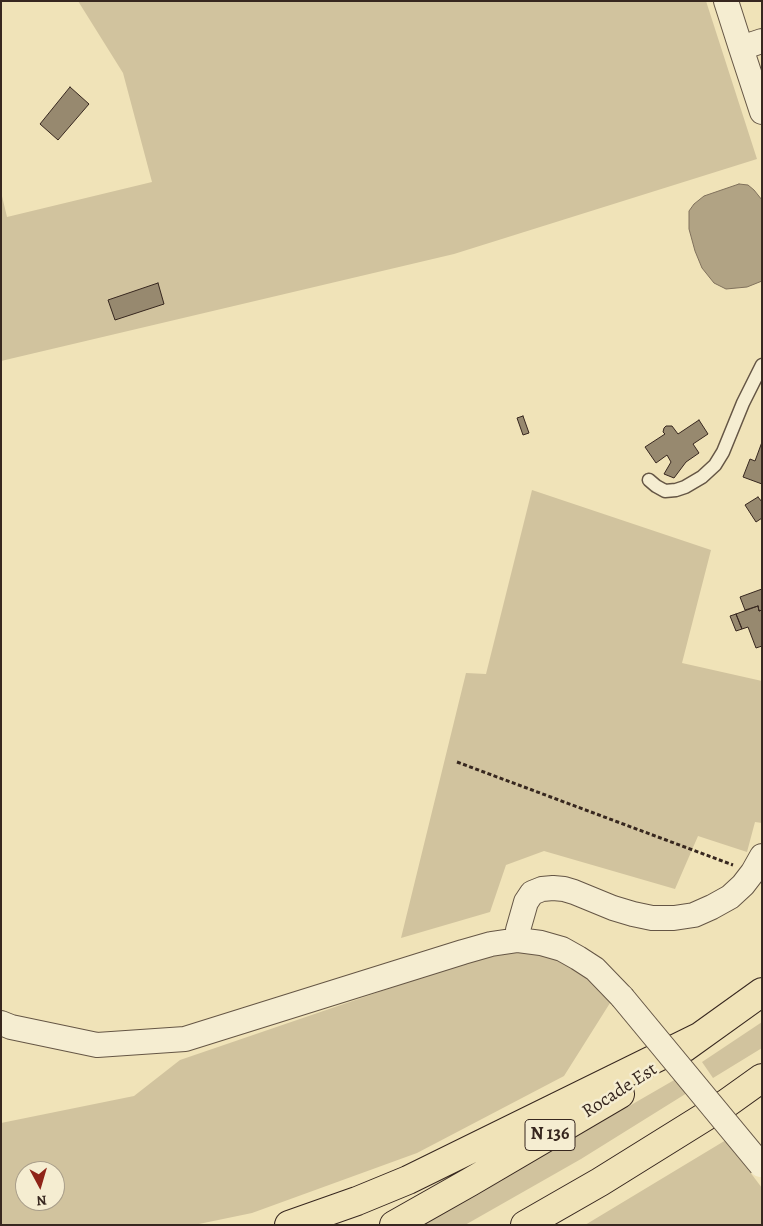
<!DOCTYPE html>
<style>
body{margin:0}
#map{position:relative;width:763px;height:1226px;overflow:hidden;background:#f0e3b8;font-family:Alegreya,serif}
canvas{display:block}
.frame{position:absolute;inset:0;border:2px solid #37271f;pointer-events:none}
.north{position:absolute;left:15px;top:1161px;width:50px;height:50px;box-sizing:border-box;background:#f5edd1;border:1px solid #a99e8a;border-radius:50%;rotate:174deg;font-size:14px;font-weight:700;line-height:20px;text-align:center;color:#37271f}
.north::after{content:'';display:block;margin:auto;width:18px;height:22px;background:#8f2418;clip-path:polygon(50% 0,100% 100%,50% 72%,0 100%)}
</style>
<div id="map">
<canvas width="763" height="1226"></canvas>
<div class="frame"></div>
<div class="north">N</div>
</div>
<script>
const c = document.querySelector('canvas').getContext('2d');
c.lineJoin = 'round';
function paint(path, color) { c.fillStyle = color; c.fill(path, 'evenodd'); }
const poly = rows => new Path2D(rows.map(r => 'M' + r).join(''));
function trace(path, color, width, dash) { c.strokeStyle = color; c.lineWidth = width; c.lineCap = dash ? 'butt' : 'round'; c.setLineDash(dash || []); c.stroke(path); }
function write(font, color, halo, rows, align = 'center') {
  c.font = font + ' Alegreya,serif'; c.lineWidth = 5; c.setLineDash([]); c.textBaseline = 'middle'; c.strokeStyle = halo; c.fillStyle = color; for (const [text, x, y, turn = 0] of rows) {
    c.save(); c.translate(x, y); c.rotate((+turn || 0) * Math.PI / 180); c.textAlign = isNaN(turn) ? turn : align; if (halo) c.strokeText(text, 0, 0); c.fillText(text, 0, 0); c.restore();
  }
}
paint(poly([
 [78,1,706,1,757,159,454,254,1,361,1,192,7,217,152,182,123,73],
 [532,490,711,550,682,663,762,681,762,823,755,822,747,852,698,836,675,889,544,851,506,865,490,912,401,938,466,673,486,674],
 [514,951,551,955,580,972,610,1003,564,1076,417,1153,252,1213,194,1225,1,1225,1,1123,134,1096,180,1060,490,954],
 [25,1171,55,1171,55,1201,25,1201],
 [762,1022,762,1048,713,1078,702,1062],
 [676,1079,687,1093,581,1159,465,1225,423,1225],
 [726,1140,762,1188,762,1225,585,1225]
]), '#d1c39e');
const water = poly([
 [739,184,748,185,754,190,762,200,762,281,747,287,726,289,714,283,702,268,695,251,689,229,689,211,694,204,704,196,739,184]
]);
paint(water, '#b1a384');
trace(water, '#80715c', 1);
const building = poly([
 [70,87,89,104,58,140,40,124,70,87],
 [158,283,164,304,115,320,108,300,158,283],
 [523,416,529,433,523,435,517,418,523,416],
 [699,420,708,434,693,444,699,453,686,462,674,478,664,474,671,462,667,455,656,463,645,447,665,434,663,432,664,428,666,426,672,426,678,434,699,420],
 [762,442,762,484,743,477,750,459,755,461,762,442],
 [758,497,762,502,762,518,756,522,745,505,758,497],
 [762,589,762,610,759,611,758,606,745,610,740,597,762,589],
 [758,606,759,611,762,610,762,646,756,648,748,627,742,629,736,614,758,606],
 [736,614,742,629,736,631,730,616,736,614]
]);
paint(building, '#97896f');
trace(building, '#37271f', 1);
const lane = poly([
 [649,480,656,486,665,491,676,490,685,487,702,477,715,465,723,452,743,403,762,365]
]);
const street = poly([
 [726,1,741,48],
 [762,41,741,48,762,112],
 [518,940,518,930,526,902,532,893,542,889,553,888,564,889,574,892,613,908,633,914,652,918,674,918,694,915,712,907,730,897,743,885,753,872,762,856],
 [1,1023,11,1027,97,1045,185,1039,463,952,491,944,518,940,541,943,562,949,578,958,595,969,622,997]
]);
const highway = poly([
 [684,1048,762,992],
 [289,1225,357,1201,408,1180,699,1037],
 [394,1225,470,1182,620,1094],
 [525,1225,600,1182,727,1103,762,1078]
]);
trace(lane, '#655645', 15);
trace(street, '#655645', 26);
trace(highway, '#37271f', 30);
trace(poly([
 [457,762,733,865]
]), '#37271f', 3, [4, 2.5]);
trace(lane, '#f5edd1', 12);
trace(street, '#f5edd1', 24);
trace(highway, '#f0e3b8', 28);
const streetBridge = poly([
 [622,997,761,1165]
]);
trace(streetBridge, '#655645', 26, []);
trace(streetBridge, '#f5edd1', 24);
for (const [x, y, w] of [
 [550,1135,50]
]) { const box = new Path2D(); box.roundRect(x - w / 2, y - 15.5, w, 31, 4); c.fillStyle = '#f5edd1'; c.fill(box); trace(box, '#37271f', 1); }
write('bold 18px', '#37271f', null, [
 ["N 136",550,1135]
]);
write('19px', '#37271f', '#f5edd1', [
 ["Rocade Est",620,1091,-33]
]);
</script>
